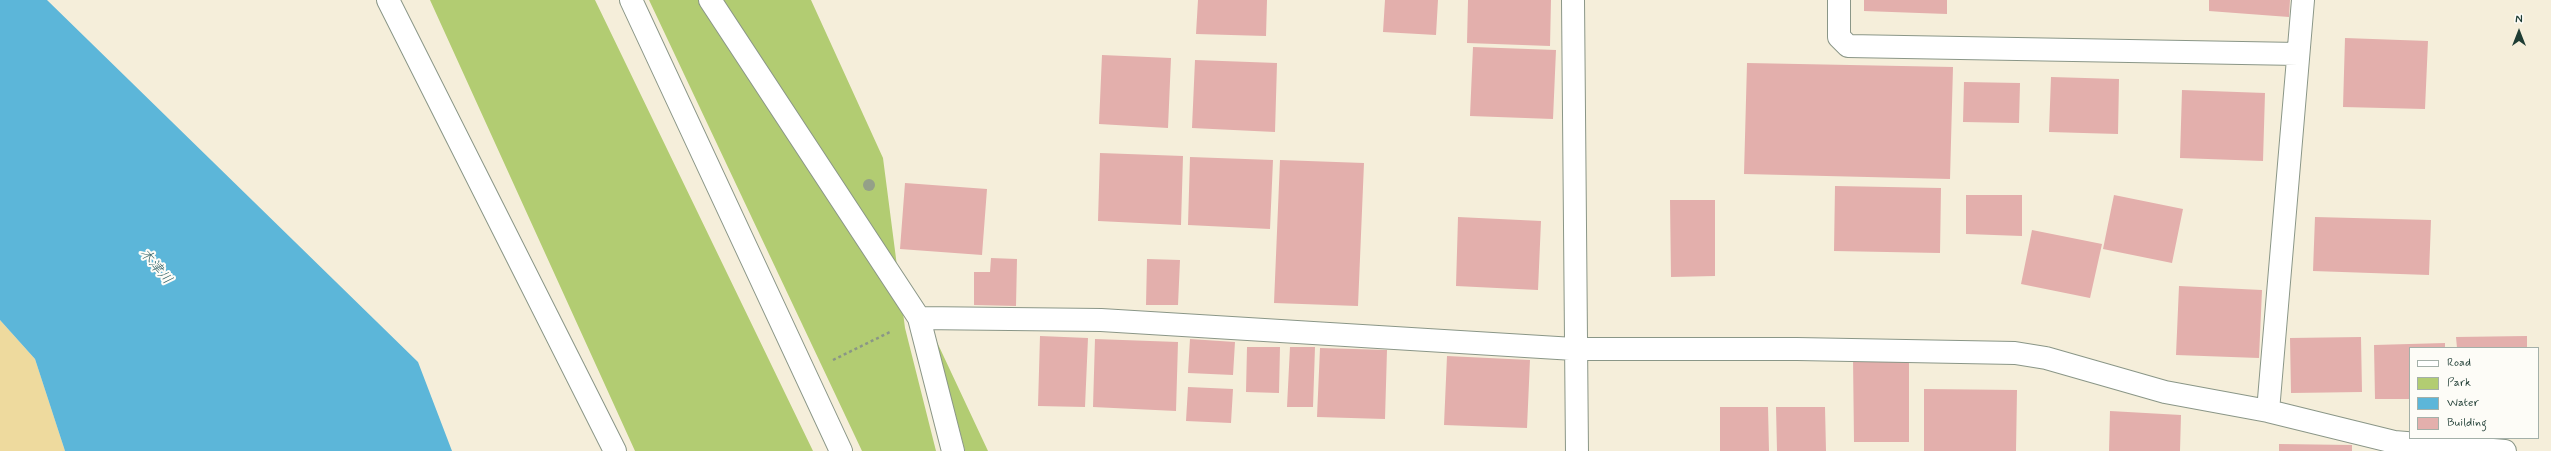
<!DOCTYPE html>
<meta charset="utf-8">
<style>
body{margin:0}
#map{position:relative;width:2551px;height:451px;overflow:hidden;background:#f5eeda;font-family:Mynerve,sans-serif}
canvas{display:block}
.legend{position:absolute;left:2409px;top:347px;width:130px;height:92px;box-sizing:border-box;background:#fdfcf7;border:1px solid #a4b0a9;margin:0;padding:5px 7px;list-style:none;font-size:12px;color:#1f3d34}
.legend li{display:flex;align-items:center;gap:8px;height:20px}
.legend b{width:20px;border:1px solid #a4b0a9}
.north{position:absolute;left:2499px;top:12px;width:40px;height:40px;-webkit-text-stroke:3px #fdfcf7;paint-order:stroke;rotate:0deg;font-size:11px;font-weight:700;line-height:16px;text-align:center;color:#1f3d34}
.north::after{content:'';display:block;margin:auto;width:14px;height:18px;background:#1f3d34;clip-path:polygon(50% 0,100% 100%,50% 72%,0 100%)}
</style>
<div id="map">
<canvas width="2551" height="451"></canvas>
<ul class="legend">
<li><b style="height:5px;background:#fff"></b>Road</li>
<li><b style="height:11px;background:#b2cc72"></b>Park</li>
<li><b style="height:11px;background:#5cb6d9"></b>Water</li>
<li><b style="height:11px;background:#e3afac"></b>Building</li>
</ul>
<div class="north">N</div>
</div>
<script>
const c = document.querySelector('canvas').getContext('2d');
c.lineJoin = 'round';
function paint(path, color) { c.fillStyle = color; c.fill(path, 'evenodd'); }
const poly = rows => new Path2D(rows.map(r => 'M' + r).join(''));
function trace(path, color, width, dash) { c.strokeStyle = color; c.lineWidth = width; c.lineCap = dash ? 'butt' : 'round'; c.setLineDash(dash || []); c.stroke(path); }
function write(font, color, halo, rows, align = 'center') {
  c.font = font + ' Mynerve,"Klee One",sans-serif'; c.lineWidth = 4; c.setLineDash([]); c.textBaseline = 'middle'; c.strokeStyle = halo; c.fillStyle = color; for (const [text, x, y, turn = 0] of rows) {
    c.save(); c.translate(x, y); c.rotate((+turn || 0) * Math.PI / 180); c.textAlign = isNaN(turn) ? turn : align; if (halo) c.strokeText(text, 0, 0); c.fillText(text, 0, 0); c.restore();
  }
}
paint(poly([
 [430,0,595,0,813,451,635,451],
 [649,0,811,0,883,158,905,328,936,451,862,451],
 [936,340,988,451,965,451]
]), '#b2cc72');
paint(poly([
 [0,320,35,359,65,451,0,451]
]), '#eeda9e');
paint(poly([
 [0,0,47,0,418,362,452,451,65,451,35,359,0,320]
]), '#5cb6d9');
paint(poly([
 [1198,0,1267,0,1266,36,1196,34],
 [1385,0,1438,0,1436,35,1383,32],
 [1468,0,1551,0,1550,46,1467,43],
 [1864,0,1947,0,1947,14,1864,11],
 [2209,0,2290,0,2289,17,2209,11],
 [2345,38,2428,41,2425,109,2343,107],
 [1473,47,1556,50,1553,119,1470,116],
 [1102,55,1171,58,1168,128,1099,124],
 [1195,60,1277,63,1275,132,1192,128],
 [1747,63,1953,67,1950,179,1744,174],
 [2051,77,2119,79,2118,134,2049,132],
 [1964,82,2020,83,2019,123,1963,122],
 [2182,90,2265,93,2263,161,2180,158],
 [1100,153,1183,156,1181,225,1098,221],
 [1190,157,1273,160,1270,229,1188,225],
 [1280,160,1364,163,1358,306,1274,303],
 [905,183,987,189,982,255,900,249],
 [1835,186,1941,188,1940,253,1834,251],
 [1966,195,2022,195,2022,236,1966,234],
 [2114,195,2183,209,2172,263,2103,249],
 [1670,200,1715,200,1715,276,1671,277],
 [1458,217,1541,221,1538,290,1456,286],
 [2315,217,2431,220,2429,275,2313,271],
 [2032,230,2102,244,2090,298,2021,284],
 [991,258,1017,259,1016,306,974,305,974,272,990,272],
 [1147,259,1180,260,1178,305,1146,305],
 [2179,286,2262,290,2259,358,2176,355],
 [1040,336,1088,338,1085,407,1038,406],
 [2527,336,2527,348,2457,348,2456,337],
 [2361,337,2362,392,2291,393,2290,338],
 [1095,339,1178,342,1176,411,1093,407],
 [1190,339,1235,342,1233,375,1188,373],
 [2445,343,2445,348,2410,348,2410,399,2375,399,2374,345],
 [1247,347,1280,347,1279,393,1246,392],
 [1290,347,1315,347,1313,407,1287,407],
 [1320,348,1387,350,1385,419,1317,417],
 [1447,356,1530,360,1527,428,1444,425],
 [1853,358,1909,358,1909,442,1854,442],
 [1188,387,1233,389,1231,423,1186,421],
 [1924,389,2017,390,2016,451,1924,451],
 [1720,407,1768,407,1769,451,1720,451],
 [1776,407,1825,407,1826,451,1777,451],
 [2110,411,2181,415,2180,451,2109,451],
 [2279,444,2352,445,2352,451,2279,451]
]), '#e3afac');
const minor = poly([
 [388,0,615,451],
 [631,0,841,451],
 [710,0,919,318,953,451],
 [1573,0,1577,451],
 [1839,0,1839,37,1848,46,2298,54],
 [919,318,1101,320,1574,349,1797,349,2015,353,2046,358,2165,392,2268,411,2394,442,2505,451],
 [2268,411,2303,0]
]);
trace(minor, '#8a9687', 24);
trace(poly([
 [833,360,890,332]
]), '#8a9687', 2.5, [3, 3]);
trace(minor, '#fff', 22);
c.fillStyle = '#94a088';
for (const [x, y] of [
 [869,185]
]) { c.beginPath(); c.arc(x, y, 6, 0, 2 * Math.PI); c.fill(); }
write('italic 14px', '#316166', '#fdfcf7', [
 ["木津川",155,267,50]
]);
</script>
